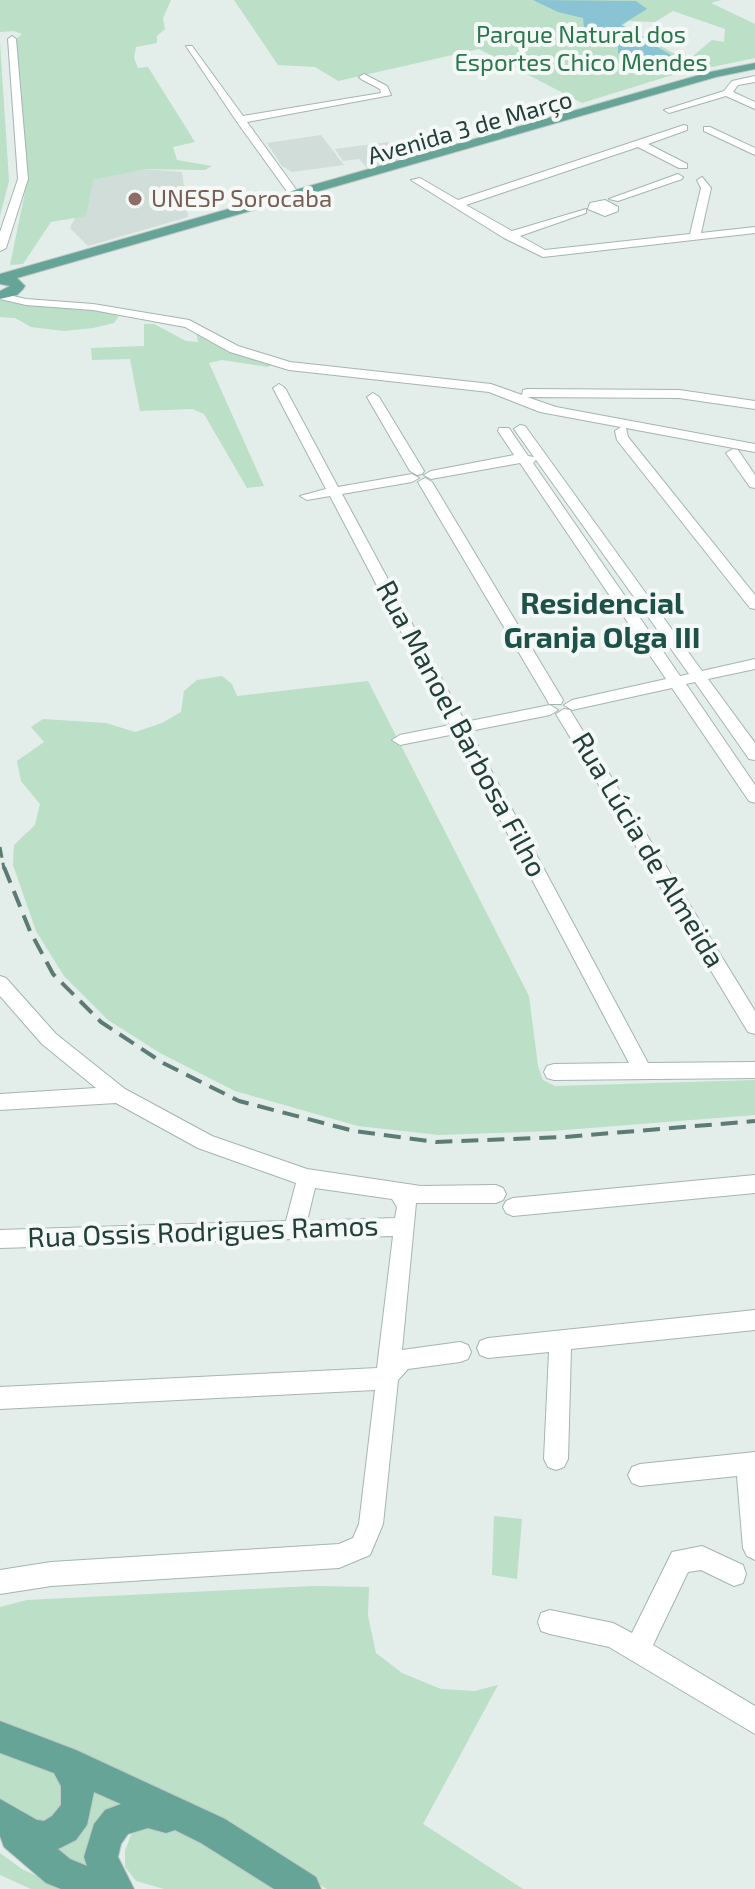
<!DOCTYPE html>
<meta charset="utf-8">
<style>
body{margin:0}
canvas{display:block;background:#e3ede9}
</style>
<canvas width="755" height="1889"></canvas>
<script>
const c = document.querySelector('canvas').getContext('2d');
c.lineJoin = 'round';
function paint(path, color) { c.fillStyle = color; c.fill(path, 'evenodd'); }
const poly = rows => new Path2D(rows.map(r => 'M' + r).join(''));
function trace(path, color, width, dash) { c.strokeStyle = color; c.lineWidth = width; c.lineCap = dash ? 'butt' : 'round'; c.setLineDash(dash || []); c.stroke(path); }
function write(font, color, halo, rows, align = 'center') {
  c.font = font + ' "Exo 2",sans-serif'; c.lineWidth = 8; c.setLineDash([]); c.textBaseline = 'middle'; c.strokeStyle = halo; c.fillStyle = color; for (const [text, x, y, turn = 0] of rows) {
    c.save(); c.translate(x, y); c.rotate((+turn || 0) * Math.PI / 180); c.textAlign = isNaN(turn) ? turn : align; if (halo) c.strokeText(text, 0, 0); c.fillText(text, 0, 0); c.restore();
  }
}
paint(poly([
 [321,135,344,165,292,172,282,166,267,143],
 [388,142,402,160,368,169,359,159,343,161,335,149],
 [143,169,182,172,188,217,88,246,70,228,93,180]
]), '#d1ddd8');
paint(poly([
 [0,0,171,0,163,18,165,29,157,36,157,43,136,47,134,58,138,68,148,67,195,142,173,147,177,160,212,166,205,170,145,169,93,180,86,216,51,222,23,264,10,265,27,183,15,40,22,34,14,31,0,32],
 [234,0,721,0,711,3,755,24,755,58,669,76,582,103,479,49,338,81,315,67,278,65],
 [673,11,725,29,724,42,712,40,693,56,675,54,623,25,629,21,655,22],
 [0,42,9,181,0,216],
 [0,299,90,309,119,316,114,323,93,328,64,331,31,327,15,318,0,317],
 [144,324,154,324,186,341,198,342,196,331,243,356,272,364,268,367,222,360,209,363,264,486,247,488,204,414,192,409,140,411,130,359,92,360,91,348,144,346],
 [222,676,232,684,237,696,368,681,529,996,538,1066,543,1080,555,1086,755,1080,755,1115,552,1131,439,1135,358,1126,235,1091,160,1053,108,1020,64,976,36,931,13,865,14,845,35,825,40,804,21,781,17,761,44,742,31,727,43,719,106,723,135,732,162,723,181,712,184,691,197,680],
 [494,1516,522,1519,517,1579,492,1575],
 [314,1586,369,1587,368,1616,376,1653,402,1673,441,1689,475,1691,498,1685,423,1824,523,1889,327,1889,211,1818,0,1726,0,1607,27,1600],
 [0,1747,52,1767,71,1798,47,1828,0,1802],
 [93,1781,132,1800,96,1876,54,1854,81,1826,89,1813,94,1797],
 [141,1827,179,1827,283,1889,164,1889,136,1881,125,1867,125,1851,131,1835],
 [0,1853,22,1869,64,1889,31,1889,0,1875]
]), '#bbdfc7');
paint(poly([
 [533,0,636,1,647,9,621,25,671,55,672,62,651,65,628,57,618,53,618,47,596,41,584,28,583,18,558,12]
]), '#89c3d4');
const minor = poly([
 [12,36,16,39,28,179,6,248,0,251,0,232,18,179,8,39,12,36],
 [186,46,192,46,243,116,381,93,380,89,361,79,359,77,364,74,387,86,391,95,247,122,300,195,295,198,291,197,237,122,186,46],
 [755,76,755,82,738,85,733,92,755,102,755,109,726,96,669,113,664,110,724,91,732,81,755,76],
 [684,125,687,126,687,130,648,144,687,164,687,168,679,168,638,147,466,205,512,231,586,209,586,213,520,236,545,250,690,234,701,188,697,180,702,177,711,188,701,233,755,227,755,233,543,257,504,238,411,180,420,178,458,200,684,125],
 [704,127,710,127,755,148,755,155,704,131,704,127],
 [678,174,683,177,682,179,618,201,609,199,678,174],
 [605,200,618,207,618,211,605,216,588,209,590,203,605,200],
 [0,293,26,299,93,304,189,320,238,346,290,362,491,384,522,395,523,390,527,389,679,390,755,401,755,409,679,398,527,397,556,407,755,444,755,452,540,412,489,392,289,370,230,352,185,327,93,310,26,305,0,299,0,293],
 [279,384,285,388,338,487,412,474,419,478,412,482,342,494,465,722,550,705,558,710,550,715,470,731,648,1063,755,1062,755,1078,554,1080,547,1078,544,1072,547,1066,554,1064,629,1063,455,734,400,745,392,740,400,735,450,725,330,496,307,500,300,496,326,489,273,388,279,384],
 [373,393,379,397,424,471,422,474,417,475,410,471,367,397,373,393],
 [520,425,525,426,702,671,755,659,755,669,708,679,755,743,755,760,749,759,695,682,686,684,755,785,755,803,749,801,672,688,572,710,564,705,572,700,666,679,520,463,431,479,424,475,431,471,514,455,498,431,499,428,509,428,528,456,534,457,536,460,533,463,680,676,689,674,514,429,520,425],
 [621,427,626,428,628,437,755,595,755,609,750,608,617,440,615,431,621,427],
 [733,449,738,450,755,475,755,488,750,487,726,453,733,449],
 [425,478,432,482,563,700,561,704,549,704,547,700,418,482,425,478],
 [564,709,570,710,755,1011,755,1034,748,1032,556,714,564,709],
 [0,976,6,978,56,1034,125,1089,212,1136,307,1169,421,1186,496,1185,503,1188,506,1194,503,1200,496,1203,416,1203,402,1350,460,1342,468,1345,471,1352,468,1359,460,1362,408,1369,398,1380,383,1524,370,1555,339,1568,51,1586,0,1594,0,1570,51,1562,339,1544,353,1538,359,1524,375,1390,0,1409,0,1387,377,1368,393,1236,0,1248,0,1230,286,1221,296,1183,198,1148,116,1103,0,1110,0,1094,96,1088,42,1044,0,996,0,976],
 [315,1188,392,1199,397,1207,395,1218,307,1221,315,1188],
 [755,1175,755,1193,513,1216,506,1213,503,1207,506,1201,513,1198,755,1175],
 [755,1310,755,1330,571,1349,568,1459,564,1467,556,1470,548,1467,544,1459,549,1352,488,1358,480,1355,477,1348,480,1341,488,1338,755,1310],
 [755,1452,755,1560,747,1556,743,1548,737,1476,640,1486,632,1483,628,1475,632,1467,640,1464,755,1452],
 [702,1546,743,1565,746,1574,743,1583,734,1586,701,1570,688,1572,653,1645,755,1706,755,1734,609,1647,550,1634,541,1631,538,1622,541,1613,550,1610,613,1623,632,1633,672,1552,702,1546]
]);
const major = poly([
 [755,63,755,69,716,77,17,278,25,286,23,289,17,295,0,299,0,291,10,286,0,284,0,274,710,72,755,63],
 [0,1721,76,1750,225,1819,316,1877,321,1889,274,1889,201,1843,175,1830,166,1833,148,1828,128,1834,121,1844,118,1857,134,1889,61,1889,46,1883,4,1847,0,1836,0,1799,37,1820,44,1821,52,1816,61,1805,61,1786,54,1773,0,1753,0,1721],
 [94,1792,121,1804,105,1810,94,1824,84,1857,87,1866,70,1859,58,1849,76,1840,87,1825,94,1792]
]);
trace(minor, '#a5b5b1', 2);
trace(major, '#c1c9c8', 2);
paint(minor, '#fff');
paint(major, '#66a498');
trace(poly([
 [0,847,4,869]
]), '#5c7b74', 3, [11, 5]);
trace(poly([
 [4,867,30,931,53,974,101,1022,163,1063,239,1101,354,1131,436,1142,565,1137,755,1121]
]), '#5c7b74', 4, [17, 9]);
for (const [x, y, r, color] of [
 [135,199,8,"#8d6e63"]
]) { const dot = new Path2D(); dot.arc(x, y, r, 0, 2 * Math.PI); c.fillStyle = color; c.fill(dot); trace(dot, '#f4f9f7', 3); }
write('24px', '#2a774d', '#f4f9f7', [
 ["Parque Natural dos",581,35],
 ["Esportes Chico Mendes",581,63]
]);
write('24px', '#223f39', '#f4f9f7', [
 ["Avenida 3 de Março",470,128,-16]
]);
write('24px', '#785e54', '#f4f9f7', [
 ["UNESP Sorocaba",151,199]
], 'left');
write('28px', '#223f39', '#f4f9f7', [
 ["Rua Manoel Barbosa Filho",461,729,62],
 ["Rua Lúcia de Almeida",648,850,59],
 ["Rua Ossis Rodrigues Ramos",203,1232,-2]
]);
write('bold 30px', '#1d5249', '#f4f9f7', [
 ["Residencial",602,604],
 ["Granja Olga III",602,638]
]);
</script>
